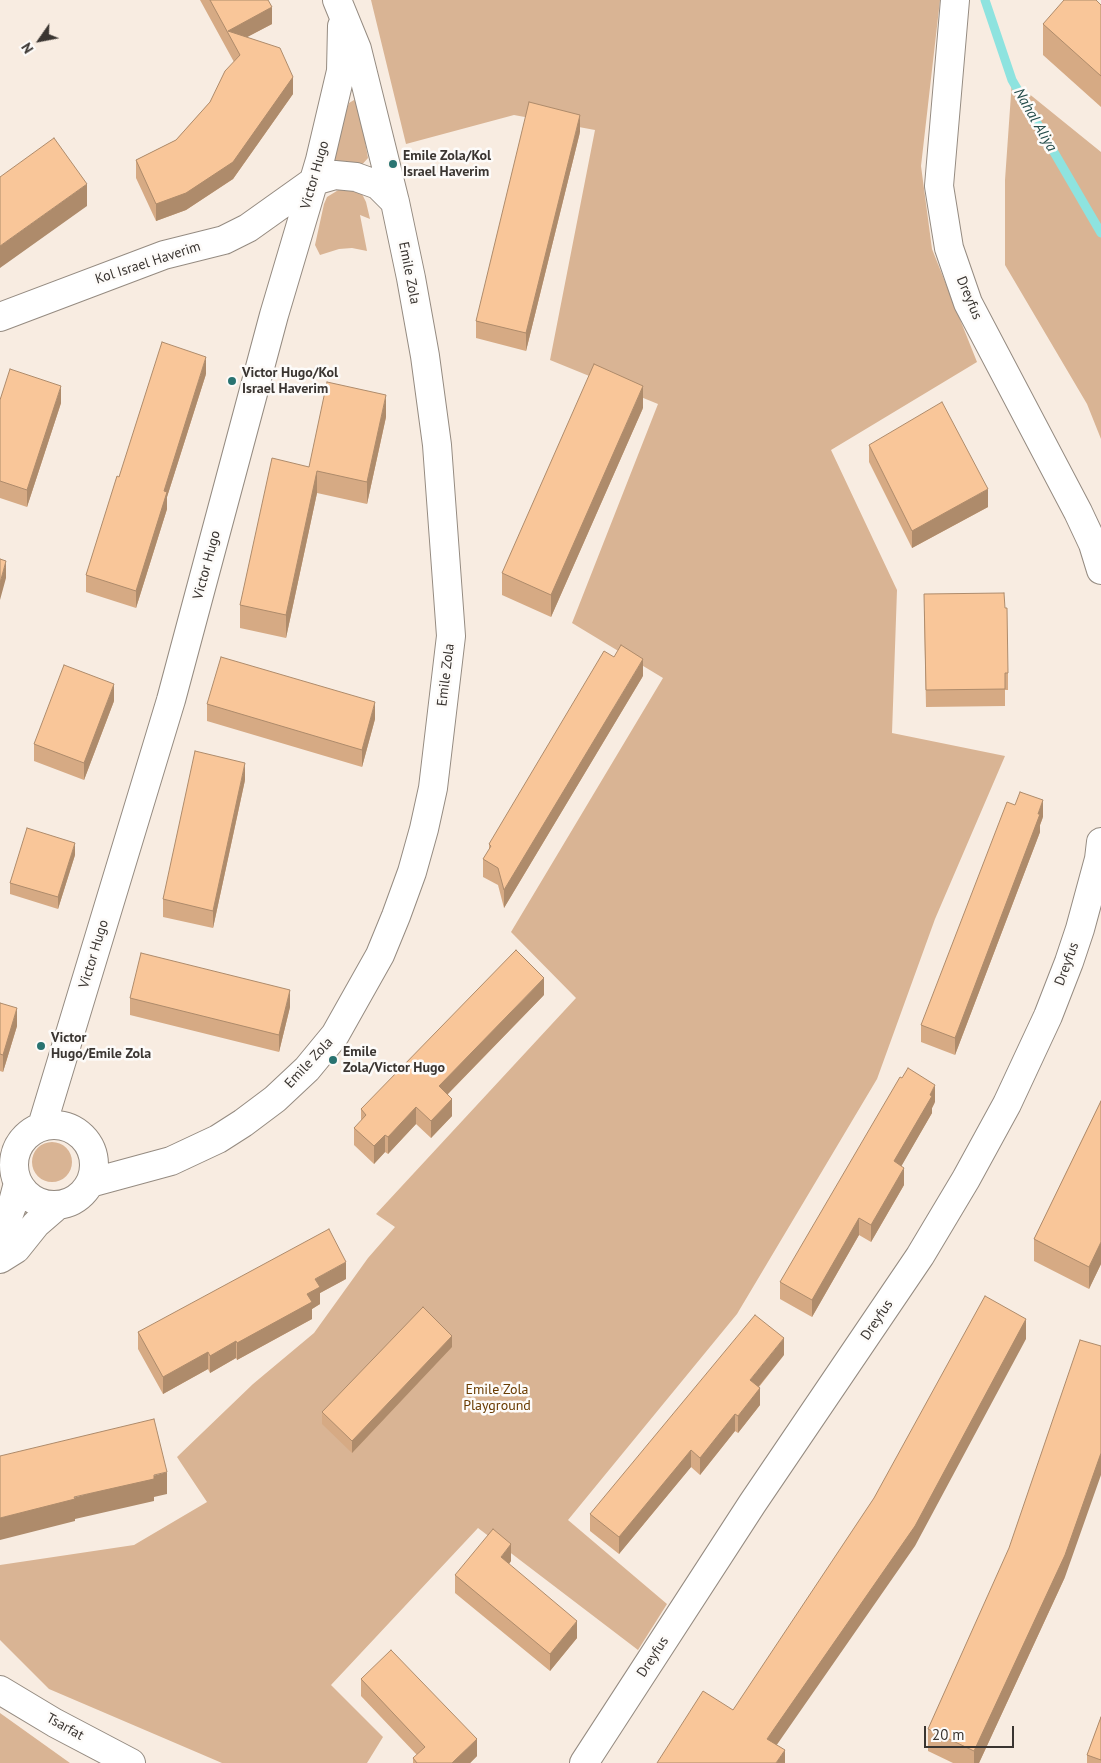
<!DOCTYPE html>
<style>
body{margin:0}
#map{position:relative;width:1101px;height:1763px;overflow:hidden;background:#f8ece1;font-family:"PT Sans",sans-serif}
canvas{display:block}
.north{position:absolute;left:15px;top:15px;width:50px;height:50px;-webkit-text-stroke:4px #fdfbf9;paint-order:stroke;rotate:237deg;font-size:14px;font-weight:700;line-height:20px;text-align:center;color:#3a3531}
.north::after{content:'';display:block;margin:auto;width:18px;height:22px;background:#3a3531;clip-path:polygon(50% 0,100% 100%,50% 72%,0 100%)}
.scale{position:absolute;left:924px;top:1726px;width:90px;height:22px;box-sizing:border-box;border:2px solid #3a3531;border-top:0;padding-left:6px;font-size:15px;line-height:18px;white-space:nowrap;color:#3a3531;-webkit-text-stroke:4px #fdfbf9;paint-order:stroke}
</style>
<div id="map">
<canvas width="1101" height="1763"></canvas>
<div class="north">N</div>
<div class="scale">20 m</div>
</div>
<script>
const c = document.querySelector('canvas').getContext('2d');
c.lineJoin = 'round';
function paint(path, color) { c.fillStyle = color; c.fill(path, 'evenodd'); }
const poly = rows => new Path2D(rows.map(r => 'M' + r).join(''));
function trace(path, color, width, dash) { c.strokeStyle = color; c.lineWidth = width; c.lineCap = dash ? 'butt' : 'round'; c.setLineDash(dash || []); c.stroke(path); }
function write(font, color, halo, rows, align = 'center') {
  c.font = font + ' "PT Sans",sans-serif'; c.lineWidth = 5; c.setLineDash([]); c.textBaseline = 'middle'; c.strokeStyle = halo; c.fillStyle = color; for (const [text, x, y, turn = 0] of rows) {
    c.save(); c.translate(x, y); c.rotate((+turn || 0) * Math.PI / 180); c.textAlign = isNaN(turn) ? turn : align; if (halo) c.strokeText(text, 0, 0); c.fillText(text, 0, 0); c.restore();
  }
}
paint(poly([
 [371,0,940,0,921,166,932,249,977,362,831,450,897,590,892,733,1005,756,935,919,877,1079,737,1314,568,1520,667,1604,638,1650,478,1528,331,1685,383,1737,367,1763,222,1763,49,1689,0,1640,0,1565,134,1545,207,1502,177,1457,253,1384,314,1333,368,1258,395,1227,376,1214,576,998,511,932,663,678,572,623,658,404,550,360,595,130,514,115,406,144],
 [1012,80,1101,152,1101,439,1087,404,1005,265,1005,180],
 [354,100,358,102,368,158,359,168,327,166,349,103],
 [340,189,355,189,362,194,366,202,370,219,360,215,367,251,352,248,339,249,320,255,315,245,324,204,327,197],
 '32 1162a20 20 0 1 1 40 0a20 20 0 1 1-40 0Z',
 [0,1713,70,1763,0,1763]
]), '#d9b494');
trace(poly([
 [985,0,1012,80,1101,233]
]), '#8ee3df', 9);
const minor = poly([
 [955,0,939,186,949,248,968,303,1078,512,1093,544,1101,570],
 [0,317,164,255,224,240,248,228,314,181,335,175,356,177,378,185,395,202],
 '14 1165a40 40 0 1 1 80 0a40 40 0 1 1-80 0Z',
 [42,1126,171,700,274,315,320,160,341,71,342,26],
 [90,1183,171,1161,218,1139,243,1123,275,1099,307,1069,335,1035,380,955,396,916,412,872,424,829,433,788,451,636,437,445,425,356,411,278,395,202,357,49,337,0],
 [0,1239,12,1206,18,1183],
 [0,1259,16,1249,36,1224,58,1205],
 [0,1690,55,1723,131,1763],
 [584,1763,752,1504,920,1256,966,1179,1007,1104,1048,1016,1069,962,1080,929,1099,859,1101,842]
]);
trace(minor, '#958b81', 30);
trace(minor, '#fff', 28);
paint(poly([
 [200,0,268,0,272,24,247,37,293,94,233,179,186,210,156,221,136,178,136,160,176,140,210,102,234,62],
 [1101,5,1101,107,1043,55,1043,24],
 [580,132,526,351,476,338,476,321],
 [206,374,167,497,167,509,136,608,86,592,86,575,119,477],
 [0,400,61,403,27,507,0,498],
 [643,408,551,617,502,595,502,573],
 [386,417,367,504,317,493,286,638,240,628,240,605,309,467],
 [869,445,988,507,912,548,869,462],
 [924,611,1008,673,1008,690,1005,690,1005,706,926,707],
 [643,676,504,908,498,885,483,877,483,859,489,850,489,844],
 [114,701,84,780,34,761,34,744],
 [207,704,375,719,362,767,207,721],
 [245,780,213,928,163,917,163,899],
 [1043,817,1040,825,1040,832,955,1055,921,1042,921,1025],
 [75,855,58,909,10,894,10,883],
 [544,995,448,1094,452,1116,431,1138,416,1124,388,1154,385,1152,374,1164,354,1145,354,1128,361,1121,361,1109],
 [130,998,290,1007,279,1052,130,1015],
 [0,1003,17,1026,3,1072,0,1071],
 [1101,1101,1101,1264,1089,1289,1034,1261,1034,1239],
 [935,1102,932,1108,932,1113,901,1166,904,1185,871,1242,859,1235,812,1317,780,1299,780,1282],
 [346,1279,320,1293,320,1304,312,1309,312,1319,237,1360,236,1358,210,1373,208,1369,163,1394,138,1349,138,1332],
 [452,1347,352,1453,322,1424,322,1412],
 [784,1355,759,1387,760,1405,738,1433,735,1431,700,1475,691,1467,619,1554,590,1531,590,1514],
 [511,1561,509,1564,577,1638,550,1671,455,1593,455,1575],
 [1065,1577,979,1763,953,1763,928,1751,928,1729],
 [361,1679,477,1756,470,1763,413,1763,413,1758,417,1755,361,1696],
 [1101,1717,1101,1763,1087,1763,1087,1755]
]), '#d6aa84');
paint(poly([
 [272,7,272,24,234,44,228,31],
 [293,77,293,94,233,179,186,210,156,221,156,204],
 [580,115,580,132,526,351,526,333],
 [87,184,87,206,0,268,0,246],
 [206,357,206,374,167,497,167,509,136,608,136,591,164,491],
 [61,386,61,403,27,507,27,490],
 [643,386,643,408,551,617,551,595],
 [386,395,386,417,367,504,367,482],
 [317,471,317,493,286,638,286,615],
 [988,489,988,507,912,548,912,531],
 [6,561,6,578,0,600,0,583],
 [643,659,643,676,504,908,504,890],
 [114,684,114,701,84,780,84,763],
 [375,702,375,719,362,767,362,750],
 [245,763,245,780,213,928,213,911],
 [1043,800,1043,817,1040,825,1040,832,955,1055,955,1038],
 [75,843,75,855,58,909,58,897],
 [544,978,544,995,439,1103,439,1086],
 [290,990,290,1007,279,1052,279,1035],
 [17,1008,17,1026,3,1072,3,1055],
 [935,1085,935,1102,932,1108,932,1113,894,1179,894,1161],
 [452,1099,452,1116,431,1138,431,1121],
 [416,1107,416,1124,388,1154,388,1137],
 [385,1135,385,1152,374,1164,374,1146],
 [904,1168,904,1185,871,1242,871,1225],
 [859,1218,859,1235,812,1317,812,1300],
 [1101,1242,1101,1264,1089,1289,1089,1267],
 [346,1262,346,1279,320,1293,320,1304,312,1309,312,1319,237,1360,237,1343,307,1294,315,1279],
 [1026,1319,1026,1339,915,1546,767,1759,767,1739],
 [452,1336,452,1347,352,1453,352,1441],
 [784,1338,784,1355,750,1397,750,1380],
 [236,1341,236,1358,210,1373,210,1356],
 [208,1352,208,1369,163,1394,163,1377],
 [760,1388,760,1405,738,1433,738,1416],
 [735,1414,735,1431,700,1475,700,1458],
 [691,1450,691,1467,619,1554,619,1537],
 [1101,1453,1101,1475,1065,1577,979,1763,974,1763,974,1751],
 [167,1472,167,1494,154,1497,154,1501,75,1519,75,1521,0,1540,0,1543,0,1518],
 [511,1544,511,1561,501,1575,501,1557],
 [577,1621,577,1638,550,1671,550,1654],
 [477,1739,477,1756,470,1763,452,1763],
 [785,1750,785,1763,776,1763]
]), '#ae8b6b');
const building = poly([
 [210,0,268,0,272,7,228,31,280,48,293,77,233,162,186,193,156,204,136,160,176,140,210,102,225,71,240,55,210,0],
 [1064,0,1096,0,1101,5,1101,76,1043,24,1064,0],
 [529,102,580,115,526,333,476,321,529,102],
 [54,138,87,184,0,246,0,177,54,138],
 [162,342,206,357,164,491,167,492,136,591,86,575,117,476,119,477,162,342],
 [594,364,643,386,551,595,502,573,594,364],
 [10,369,61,386,27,490,0,481,0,400,10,369],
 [327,382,386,395,367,482,317,471,286,615,240,605,272,458,309,467,327,382],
 [942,402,988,489,912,531,869,445,942,402],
 [0,559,6,561,0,583,0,559],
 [1004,593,1005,608,1007,608,1008,673,1005,673,1005,689,926,690,924,594,1004,593],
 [621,645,643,659,504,890,498,868,483,859,491,846,489,844,604,651,614,657,621,645],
 [221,657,375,702,362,750,207,704,221,657],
 [64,665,114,684,84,763,34,744,64,665],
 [195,751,245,763,213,911,163,899,195,751],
 [1020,792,1043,800,1038,814,1040,814,955,1038,921,1025,1007,802,1015,805,1020,792],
 [27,828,75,843,58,897,10,883,27,828],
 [516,950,544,978,439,1086,452,1099,431,1121,416,1107,388,1137,385,1135,374,1146,354,1128,366,1115,361,1109,516,950],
 [141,953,290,990,279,1035,130,998,141,953],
 [0,1003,17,1008,3,1055,0,1054,0,1003],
 [908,1068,935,1085,930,1095,932,1096,894,1161,904,1168,871,1225,859,1218,812,1300,780,1282,900,1077,902,1078,908,1068],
 [1101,1101,1101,1242,1089,1267,1034,1239,1101,1101],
 [329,1229,346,1262,315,1279,320,1287,307,1294,312,1302,237,1343,236,1341,210,1356,208,1352,163,1377,138,1332,329,1229],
 [985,1296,1026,1319,915,1526,767,1739,785,1750,776,1763,657,1763,703,1691,733,1710,874,1498,985,1296],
 [423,1307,452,1336,352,1441,322,1412,423,1307],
 [755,1315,784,1338,750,1380,760,1388,738,1416,735,1414,700,1458,691,1450,619,1537,590,1514,755,1315],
 [1080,1340,1101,1346,1101,1453,1065,1555,974,1751,928,1729,1009,1548,1080,1340],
 [154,1419,167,1472,154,1475,154,1479,74,1497,75,1499,0,1518,0,1456,154,1419],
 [493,1529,511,1544,501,1557,577,1621,550,1654,455,1575,493,1529],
 [391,1650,477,1739,452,1763,417,1763,413,1758,425,1747,361,1679,391,1650],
 [1101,1717,1101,1760,1087,1755,1101,1717]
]);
paint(building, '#f9c699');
trace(building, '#ae8b6b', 1);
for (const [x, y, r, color] of [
 [393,164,5,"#297370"],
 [232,381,5,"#297370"],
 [41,1046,5,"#297370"],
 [333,1060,5,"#297370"]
]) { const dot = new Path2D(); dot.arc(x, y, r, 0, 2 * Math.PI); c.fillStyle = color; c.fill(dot); trace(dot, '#fdfbf9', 2); }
write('bold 14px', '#3a3531', '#fdfbf9', [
 ["Emile Zola/Kol",403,156],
 ["Israel Haverim",403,172],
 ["Victor Hugo/Kol",242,373],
 ["Israel Haverim",242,389],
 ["Victor",51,1038],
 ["Hugo/Emile Zola",51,1054],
 ["Emile",343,1052],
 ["Zola/Victor Hugo",343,1068]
], 'left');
write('14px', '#3a3531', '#fdfbf9', [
 ["Victor Hugo",315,175,-74],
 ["Kol Israel Haverim",148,263,-18],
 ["Emile Zola",409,273,79],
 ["Dreyfus",969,298,67],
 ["Victor Hugo",207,565,-75],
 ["Emile Zola",446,675,-83],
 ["Victor Hugo",94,954,-73],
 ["Dreyfus",1067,964,-70],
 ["Emile Zola",309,1063,-47],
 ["Dreyfus",877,1320,-56],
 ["Dreyfus",653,1657,-57],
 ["Tsarfat",65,1727,29]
]);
write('14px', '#693b01', '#fdfbf9', [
 ["Emile Zola",497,1390],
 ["Playground",497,1406]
]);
write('italic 15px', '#244c4a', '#fdfbf9', [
 ["Nahal Aliya",1035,120,60]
]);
</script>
